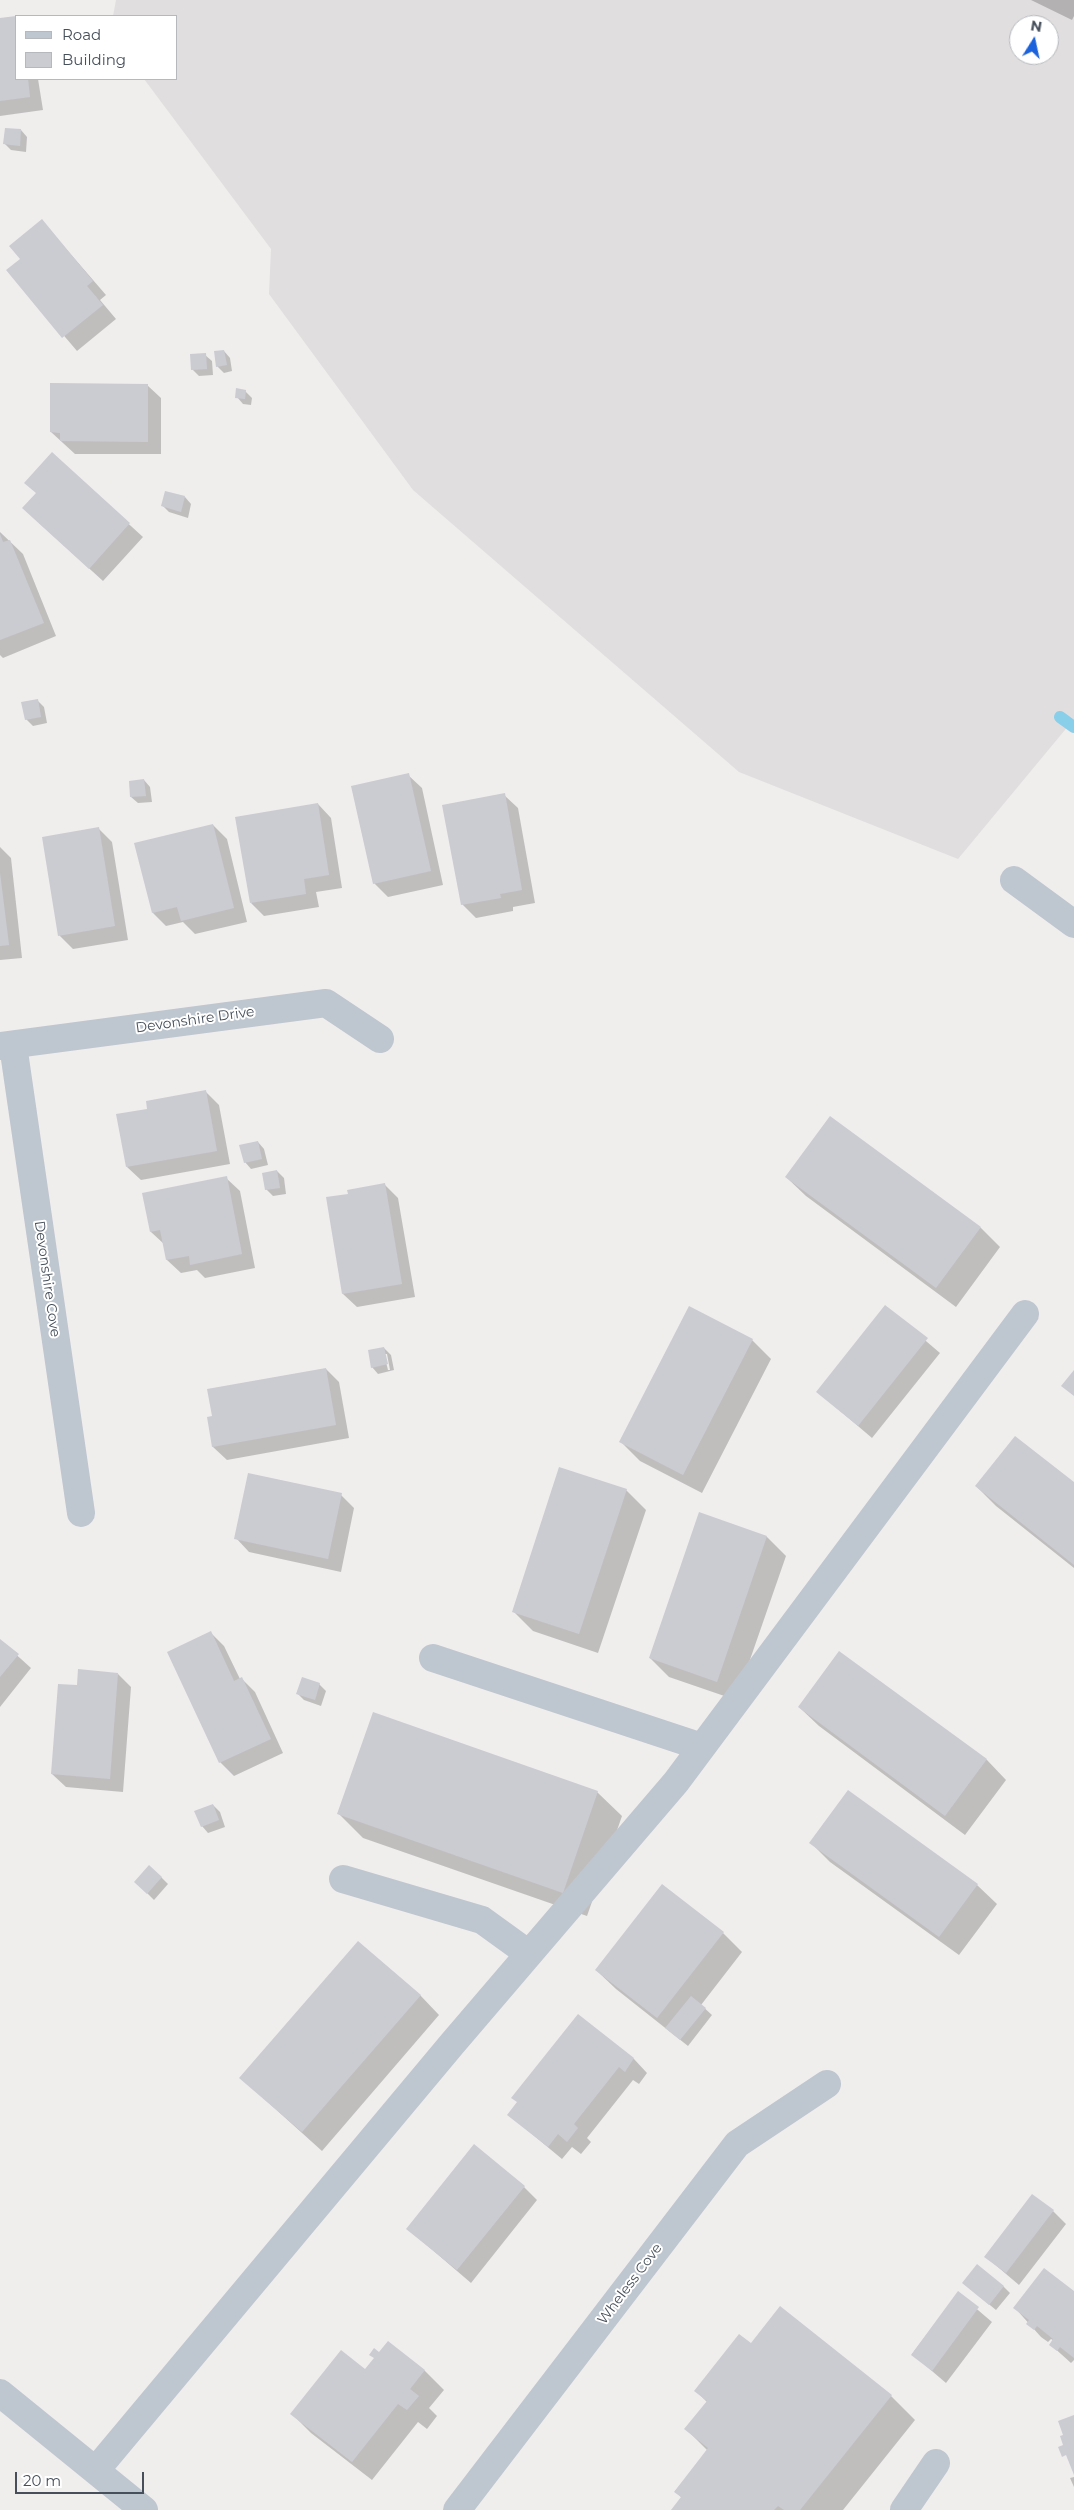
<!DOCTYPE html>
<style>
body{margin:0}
#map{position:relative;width:1074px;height:2510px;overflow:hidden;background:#f0eded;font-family:Montserrat,sans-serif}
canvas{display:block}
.legend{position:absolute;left:15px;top:15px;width:162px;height:65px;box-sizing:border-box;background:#fff;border:1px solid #b5b9bd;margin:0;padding:6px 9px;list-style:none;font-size:15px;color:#464f5a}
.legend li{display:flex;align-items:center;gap:10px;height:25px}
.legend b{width:25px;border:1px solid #b5b9bd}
.north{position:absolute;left:1009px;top:15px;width:50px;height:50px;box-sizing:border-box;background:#fff;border:1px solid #b5b9bd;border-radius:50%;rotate:10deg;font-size:14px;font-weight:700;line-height:20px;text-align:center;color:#464f5a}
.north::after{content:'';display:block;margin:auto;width:18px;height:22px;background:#1c62db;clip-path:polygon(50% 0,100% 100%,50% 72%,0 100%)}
.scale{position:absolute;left:15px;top:2472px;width:129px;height:22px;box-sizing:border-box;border:2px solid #464f5a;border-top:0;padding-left:6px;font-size:15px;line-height:18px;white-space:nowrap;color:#464f5a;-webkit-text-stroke:4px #fff;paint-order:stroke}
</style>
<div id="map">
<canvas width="1074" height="2510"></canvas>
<ul class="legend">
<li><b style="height:6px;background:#bec6cf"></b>Road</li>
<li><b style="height:14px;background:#caccd2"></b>Building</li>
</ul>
<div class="north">N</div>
<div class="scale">20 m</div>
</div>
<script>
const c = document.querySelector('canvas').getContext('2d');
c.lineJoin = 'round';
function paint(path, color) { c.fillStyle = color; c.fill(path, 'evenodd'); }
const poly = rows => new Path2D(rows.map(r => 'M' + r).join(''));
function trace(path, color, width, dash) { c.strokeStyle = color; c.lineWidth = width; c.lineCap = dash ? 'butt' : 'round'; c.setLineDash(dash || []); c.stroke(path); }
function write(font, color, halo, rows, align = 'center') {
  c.font = font + ' Montserrat,sans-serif'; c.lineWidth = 4; c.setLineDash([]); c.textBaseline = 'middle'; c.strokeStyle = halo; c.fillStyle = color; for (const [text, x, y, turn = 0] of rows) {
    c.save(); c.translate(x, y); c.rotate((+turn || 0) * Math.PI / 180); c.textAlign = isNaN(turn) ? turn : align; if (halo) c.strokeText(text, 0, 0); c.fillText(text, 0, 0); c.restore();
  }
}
paint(poly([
 [116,0,1074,0,1074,719,958,859,739,772,413,490,269,294,271,249,144,79,176,79,176,16,113,16],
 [1019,25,1049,25,1049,55,1019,55]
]), '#e1dedf');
paint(poly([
 [1031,0,1074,0,1074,16,1072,20],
 [16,17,16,79,38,79,43,110,0,116,0,19],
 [21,130,27,137,26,152,11,150,4,143],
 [42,221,106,295,100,300,116,319,77,351,8,270,22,259],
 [224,351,230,358,232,371,224,373,217,366],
 [205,355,212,361,213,375,199,376,192,369],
 [147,385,161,398,161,454,75,454,51,432],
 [245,391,252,398,251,405,243,404,237,397],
 [52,454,143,537,103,581,37,521,37,493],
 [185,497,191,504,188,518,169,512,163,506],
 [0,532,23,554,56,636,3,658,0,655],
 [37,700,44,707,47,723,33,726,26,719],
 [408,775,422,788,443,885,388,897,374,883],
 [144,780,150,787,152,802,138,803,131,797],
 [504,795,518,808,535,903,513,907,513,911,476,918,462,904],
 [318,804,331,818,342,888,316,892,319,907,264,916,251,903],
 [213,825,227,839,247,922,195,934,183,922,166,926,153,913,136,844],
 [99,829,112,842,128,940,73,949,59,935],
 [0,847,11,858,22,958,0,960],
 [206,1092,219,1105,230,1164,141,1180,127,1167,149,1110],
 [830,1117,981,1228,1000,1247,956,1307,806,1196,786,1177],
 [258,1142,264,1149,268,1165,251,1169,245,1162],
 [277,1171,284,1178,286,1194,273,1196,266,1189],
 [226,1178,240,1191,255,1268,205,1278,197,1270,181,1273,167,1260,164,1244,151,1232,144,1194],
 [385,1185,398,1198,415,1297,357,1307,343,1294,327,1199,349,1195],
 [886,1307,940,1353,872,1438,818,1392],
 [752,1340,771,1359,702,1493,640,1461,621,1442],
 [384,1348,391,1355,394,1370,378,1374,372,1367],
 [384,1354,387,1354,390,1370,388,1370],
 [326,1369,339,1382,349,1438,227,1460,213,1447,209,1418],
 [1074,1484,1074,1568,996,1506,976,1486],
 [626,1490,646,1510,598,1653,533,1631,513,1611],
 [341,1495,354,1508,341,1572,249,1552,236,1538],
 [700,1514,767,1537,786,1556,736,1700,669,1677,650,1658],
 [211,1633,224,1646,240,1679,242,1679,255,1692,283,1753,234,1776,220,1762],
 [0,1640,31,1668,0,1707],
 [839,1652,987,1760,1006,1780,965,1835,819,1726,799,1707],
 [118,1674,131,1687,123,1792,66,1787,52,1774],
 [319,1684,326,1691,321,1706,304,1700,298,1694],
 [597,1792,622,1816,587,1916,363,1838,339,1814],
 [213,1805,220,1812,225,1827,208,1833,202,1826],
 [811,1843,977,1885,997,1904,959,1955,830,1862],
 [161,1877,168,1884,154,1900,136,1882],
 [723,1933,742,1952,701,2005,712,2015,688,2046,616,1989,596,1970],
 [420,1995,439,2015,322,2151,241,2078],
 [578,2015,634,2059,647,2073,639,2084,633,2080,587,2138,591,2142,581,2154,572,2147,562,2159,509,2115],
 [524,2187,537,2200,471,2283,408,2229],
 [1053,2211,1066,2224,1019,2285,986,2257],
 [963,2283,1003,2286,1010,2293,996,2310],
 [958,2293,992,2322,946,2383,912,2354],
 [1074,2293,1074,2360,1071,2363,1051,2345,1054,2341,1051,2339,1048,2342,1041,2337,1015,2308],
 [379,2354,424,2370,444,2390,429,2408,437,2416,427,2429,418,2422,372,2480,311,2433,292,2414,365,2371],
 [696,2391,891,2396,915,2420,843,2510,672,2510,682,2498,675,2491,708,2451,686,2429,707,2402],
 [1074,2477,1074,2487,1070,2478]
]), '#0003');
trace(poly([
 [1060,717,1074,727]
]), '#89cfea', 12);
paint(poly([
 [16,16,16,79,28,79,30,97,0,101,0,18],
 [5,128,21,129,20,146,3,144],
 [42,219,93,281,87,286,103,305,62,338,6,270,20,259,9,246],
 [224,350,227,365,216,367,214,351],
 [206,353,207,369,191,370,190,354],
 [50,383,148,384,148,442,60,441,60,433,50,432],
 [236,388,246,390,245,399,235,398],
 [52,452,130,523,89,569,22,508,36,493,24,483],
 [165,491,185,496,181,512,161,506],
 [0,534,3,542,10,540,44,623,0,640],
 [38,699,41,717,25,720,21,702],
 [409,773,431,871,373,884,351,786],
 [144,779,146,796,130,797,129,781],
 [505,793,522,890,500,894,501,898,461,905,442,805],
 [318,803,329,875,304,879,306,894,250,903,235,817],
 [213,824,234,908,181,921,177,907,152,913,134,843],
 [99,827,115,926,58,936,42,837],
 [0,873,9,945,0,946],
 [206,1090,217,1151,126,1167,116,1114,147,1109,146,1101],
 [830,1116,981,1227,936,1288,785,1177],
 [258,1141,262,1159,244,1163,239,1145],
 [277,1170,280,1188,265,1190,262,1173],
 [227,1176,242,1254,190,1265,189,1256,166,1260,160,1230,150,1232,142,1193],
 [385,1183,402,1284,342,1294,326,1197,348,1194,347,1190],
 [885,1305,928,1338,858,1426,816,1392],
 [689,1306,753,1339,683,1475,619,1442],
 [384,1347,388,1364,371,1368,368,1350],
 [326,1368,336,1425,212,1447,207,1417,212,1416,207,1389],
 [1074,1370,1074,1396,1061,1386],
 [1015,1436,1074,1482,1074,1565,975,1486],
 [559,1467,627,1489,579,1634,512,1612],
 [248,1473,342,1493,328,1559,234,1539],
 [699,1512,767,1536,717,1682,649,1658],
 [211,1631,234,1681,242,1677,271,1739,219,1763,167,1652],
 [0,1639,19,1654,0,1677],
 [839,1651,987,1759,945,1816,798,1707],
 [78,1669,118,1673,110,1779,51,1774,58,1684,77,1685],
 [302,1677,320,1683,315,1700,296,1694],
 [373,1712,598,1791,563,1893,337,1814],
 [848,1790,978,1884,939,1937,809,1843],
 [213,1804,219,1820,201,1827,194,1811],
 [149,1865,162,1877,147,1894,134,1882],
 [662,1884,724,1932,657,2018,595,1970],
 [358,1941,421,1995,302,2132,239,2078],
 [691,1996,706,2008,680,2040,665,2028],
 [578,2014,634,2058,625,2072,619,2067,574,2124,578,2128,567,2142,558,2134,548,2147,507,2115,517,2102,511,2098],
 [474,2144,525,2186,457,2270,406,2229],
 [1032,2194,1054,2210,1006,2273,984,2257],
 [977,2264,1004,2286,989,2305,962,2283],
 [1044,2268,1074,2291,1074,2358,1060,2347,1057,2351,1049,2345,1053,2339,1037,2326,1034,2330,1026,2324,1029,2320,1013,2308],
 [958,2291,979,2307,932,2371,911,2355],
 [780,2306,892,2395,800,2510,784,2510,778,2506,774,2510,671,2510,681,2497,674,2492,708,2448,684,2429,707,2401,694,2391,739,2334,751,2343],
 [388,2341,425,2370,410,2389,419,2396,407,2410,398,2404,352,2462,290,2414,341,2350,365,2369,374,2358,369,2355,374,2348,379,2352],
 [1074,2415,1074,2475,1066,2455,1062,2457,1058,2447,1063,2445,1060,2436,1063,2435,1058,2421]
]), '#caccd2');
trace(poly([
 [1014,880,1074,924],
 [13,1045,81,1513],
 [0,1046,326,1003,380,1039],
 [433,1658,702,1747],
 [343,1879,482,1920,529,1954],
 [0,2393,144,2510],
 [96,2470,452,2044,676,1782,1025,1314],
 [457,2510,737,2144,827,2084],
 [904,2510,936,2463]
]), '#bec6cf', 28);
write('14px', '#464f5a', '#fff', [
 ["Devonshire Drive",195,1020,-8],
 ["Devonshire Cove",47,1279,82],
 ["Wheless Cove",630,2284,-53]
]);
</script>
